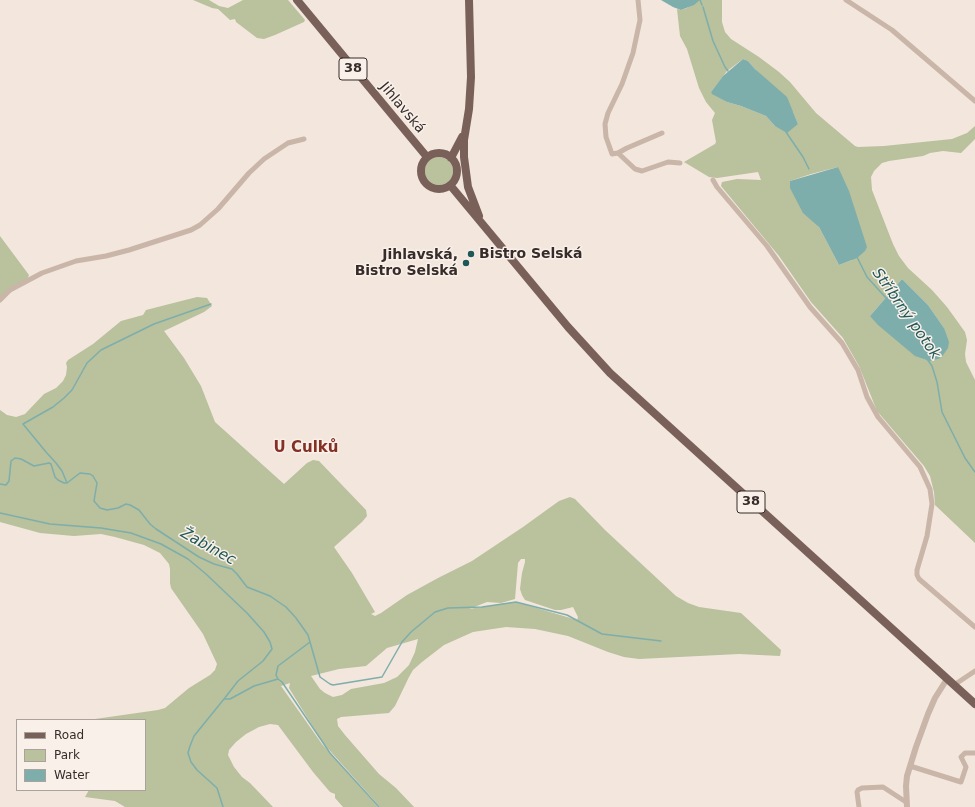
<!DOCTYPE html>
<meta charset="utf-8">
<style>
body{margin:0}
#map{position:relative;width:975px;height:807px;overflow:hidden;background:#f2e6dd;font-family:"DejaVu Sans",sans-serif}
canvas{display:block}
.legend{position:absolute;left:16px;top:719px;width:130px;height:72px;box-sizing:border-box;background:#f9f0ea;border:1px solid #aba29d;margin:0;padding:5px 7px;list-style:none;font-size:12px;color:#372c29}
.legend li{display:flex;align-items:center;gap:8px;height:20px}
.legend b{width:20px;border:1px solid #aba29d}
</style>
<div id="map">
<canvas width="975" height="807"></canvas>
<ul class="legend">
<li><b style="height:5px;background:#79615a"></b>Road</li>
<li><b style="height:11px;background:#b9c19d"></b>Park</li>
<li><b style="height:11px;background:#7daeab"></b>Water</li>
</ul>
</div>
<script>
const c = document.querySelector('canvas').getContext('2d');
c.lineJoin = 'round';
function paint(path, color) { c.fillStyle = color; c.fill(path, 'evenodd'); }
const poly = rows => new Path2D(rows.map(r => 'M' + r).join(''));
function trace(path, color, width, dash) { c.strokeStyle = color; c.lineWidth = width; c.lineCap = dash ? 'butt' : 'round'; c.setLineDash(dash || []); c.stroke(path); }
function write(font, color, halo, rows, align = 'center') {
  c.font = font + ' "DejaVu Sans",sans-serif'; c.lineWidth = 3; c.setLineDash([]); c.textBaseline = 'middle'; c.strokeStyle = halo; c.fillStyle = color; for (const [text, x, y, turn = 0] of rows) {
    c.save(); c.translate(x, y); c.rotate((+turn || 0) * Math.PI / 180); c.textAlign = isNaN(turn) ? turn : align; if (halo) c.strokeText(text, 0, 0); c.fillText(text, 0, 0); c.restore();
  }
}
paint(poly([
 [193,0,209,0,219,6,228,8,243,0,288,0,305,20,304,22,275,35,264,39,257,38,236,22,235,19,230,20,218,9,212,8],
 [700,0,722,0,722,22,725,32,731,39,759,57,779,72,790,82,816,113,855,146,858,147,884,146,952,139,967,133,975,126,975,139,961,153,943,151,930,153,923,156,889,161,882,163,874,171,871,177,872,190,893,244,899,256,908,268,932,290,947,307,965,332,967,340,965,354,966,362,975,380,975,543,935,505,934,492,930,476,924,466,877,411,859,366,843,338,811,302,779,256,721,186,722,182,737,179,761,180,758,172,717,178,709,177,684,162,715,144,716,142,712,120,715,113,706,102,699,88,687,49,680,36,677,9,681,10,687,8],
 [743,59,748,61,793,112,798,124,775,126,766,116,741,106,727,102,711,92,727,71],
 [838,167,852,260,839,265,819,227,790,181,811,174],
 [902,279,928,305,944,328,870,316],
 '425 171a14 14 0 1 1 28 0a14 14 0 1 1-28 0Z',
 [0,236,29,275,28,278,0,297],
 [197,297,207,298,212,306,204,312,164,331,184,358,201,386,215,422,284,484,307,463,313,460,319,461,366,510,367,516,362,522,334,547,352,573,375,612,371,614,375,616,381,613,407,595,438,578,472,561,523,527,559,501,570,497,575,499,605,530,676,596,688,603,699,607,741,613,781,650,780,656,739,654,639,659,624,657,608,652,568,636,535,629,506,627,473,632,444,645,422,662,413,670,409,677,395,706,389,713,341,717,337,719,338,726,345,735,379,774,396,788,414,807,380,807,323,743,289,688,290,683,281,686,322,744,378,807,343,807,335,798,335,794,330,792,313,772,278,725,270,724,259,727,246,734,236,742,229,750,228,755,234,767,242,777,250,783,273,807,125,807,115,801,85,797,89,790,145,790,145,720,88,720,158,710,165,708,189,688,210,675,215,670,217,664,203,634,171,588,170,583,170,569,169,564,160,553,144,545,115,537,101,534,74,536,40,533,0,522,0,410,7,415,16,417,25,414,44,394,56,388,63,381,66,375,67,367,66,363,68,360,93,344,121,321,143,315,146,310],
 [521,559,525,559,525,562,522,573,520,589,522,595,525,600,555,610,561,610,573,607,578,617,577,620,520,603,514,602,469,609,487,602,501,603,515,599,518,563],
 [418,639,415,652,409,665,397,677,384,683,351,689,342,695,333,697,325,693,320,689,311,676,339,669,366,666,387,648]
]), '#b9c19d');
paint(poly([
 [661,0,700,0,694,5,681,10,673,7],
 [743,59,748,61,755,69,787,97,798,124,787,133,775,126,766,116,741,106,727,102,712,94,711,92,723,76],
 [838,167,849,191,867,247,865,251,857,258,839,265,819,227,803,213,790,188,790,181],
 [902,279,928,305,944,328,949,342,948,348,941,358,930,361,915,356,878,325,870,316]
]), '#7daeab');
trace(poly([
 [700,0,702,5],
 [703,7,713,41,725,67,728,71],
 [786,132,803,157,809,169],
 [856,255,867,277,887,299],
 [927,359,932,366,937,382,942,412,965,458,975,472],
 [67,483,62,471,56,463,46,452,23,424,53,407,64,398,72,390,87,363,101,350,154,324,211,304],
 [0,484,6,485,9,481,11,461,15,458,21,459,34,466,49,463,51,464,55,477,58,480,64,483,67,483,80,473,90,474,93,476,97,483,94,501,100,508,107,510,118,508,126,504,130,505,139,510,150,524,156,529,199,557,214,564,232,569,237,574,247,587,270,596,286,607,296,618,308,635,310,642,278,666,276,675,278,679,254,686,230,699,224,699,194,736,190,746,188,753,191,762,197,770,217,788,223,807],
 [0,513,50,524,101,528,131,533,161,544,188,559,206,574,247,613,264,632,270,642,272,649,263,661,238,681,224,699],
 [310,642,320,677,330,684,333,685,382,677,402,642,411,632,435,612,448,608,482,607,516,602,567,615,602,634,661,641],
 [278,679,282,682,330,753,379,807]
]), '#7daeab', 1.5);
trace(poly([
 [638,0,640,20,637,34,633,53,622,84,608,113,605,124,606,137,612,154,618,153,627,148,662,133],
 [846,0,892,30,975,101],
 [618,153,635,169,642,171,668,162,680,163],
 [713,180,717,187,767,246,810,307,842,343,858,370,867,397,878,417,920,467,930,489,932,504,927,536,917,570,917,575,919,579,975,627],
 [0,300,10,290,42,273,76,261,106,256,129,250,191,230,200,225,218,209,249,173,264,159,288,143,304,139],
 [954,685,975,671],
 [910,766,961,782,966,767,961,757,965,753,975,753],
 [859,807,857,792,858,790,862,788,883,787,906,802]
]), '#cab5a9', 5);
trace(poly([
 [907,807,906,786,907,776,916,747,928,714,935,698,947,679]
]), '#cab5a9', 6);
trace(poly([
 [297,0,427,157],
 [469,0,471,77,469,109,464,140,464,157,468,187,479,216],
 '421 171a18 18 0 1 1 36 0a18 18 0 1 1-36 0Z',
 [451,158,462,137],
 [450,185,568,327,610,373,975,704]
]), '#79615a', 8);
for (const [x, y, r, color] of [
 [471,254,4,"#1f5856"],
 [466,263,4,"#1f5856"]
]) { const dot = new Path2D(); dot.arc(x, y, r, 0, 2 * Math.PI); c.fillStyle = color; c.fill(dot); trace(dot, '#f9f0ea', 1.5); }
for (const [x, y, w] of [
 [353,69,28],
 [751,502,28]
]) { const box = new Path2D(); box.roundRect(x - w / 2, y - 11, w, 22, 3); c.fillStyle = '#f9f0ea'; c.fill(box); trace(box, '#372c29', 1); }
write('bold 13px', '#372c29', null, [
 ["38",353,69],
 ["38",751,502]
]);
write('14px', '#372c29', '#f9f0ea', [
 ["Jihlavská",402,108,50]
]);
write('bold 14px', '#372c29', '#f9f0ea', [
 ["Bistro Selská",479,254],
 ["Jihlavská,",458,255,"right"],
 ["Bistro Selská",458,271,"right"]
], 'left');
write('italic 15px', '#1f5856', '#f9f0ea', [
 ["Stříbrný potok",906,314,55],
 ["Žabinec",208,547,29]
]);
write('bold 15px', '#843024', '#f9f0ea', [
 ["U Culků",306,448]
]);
</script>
